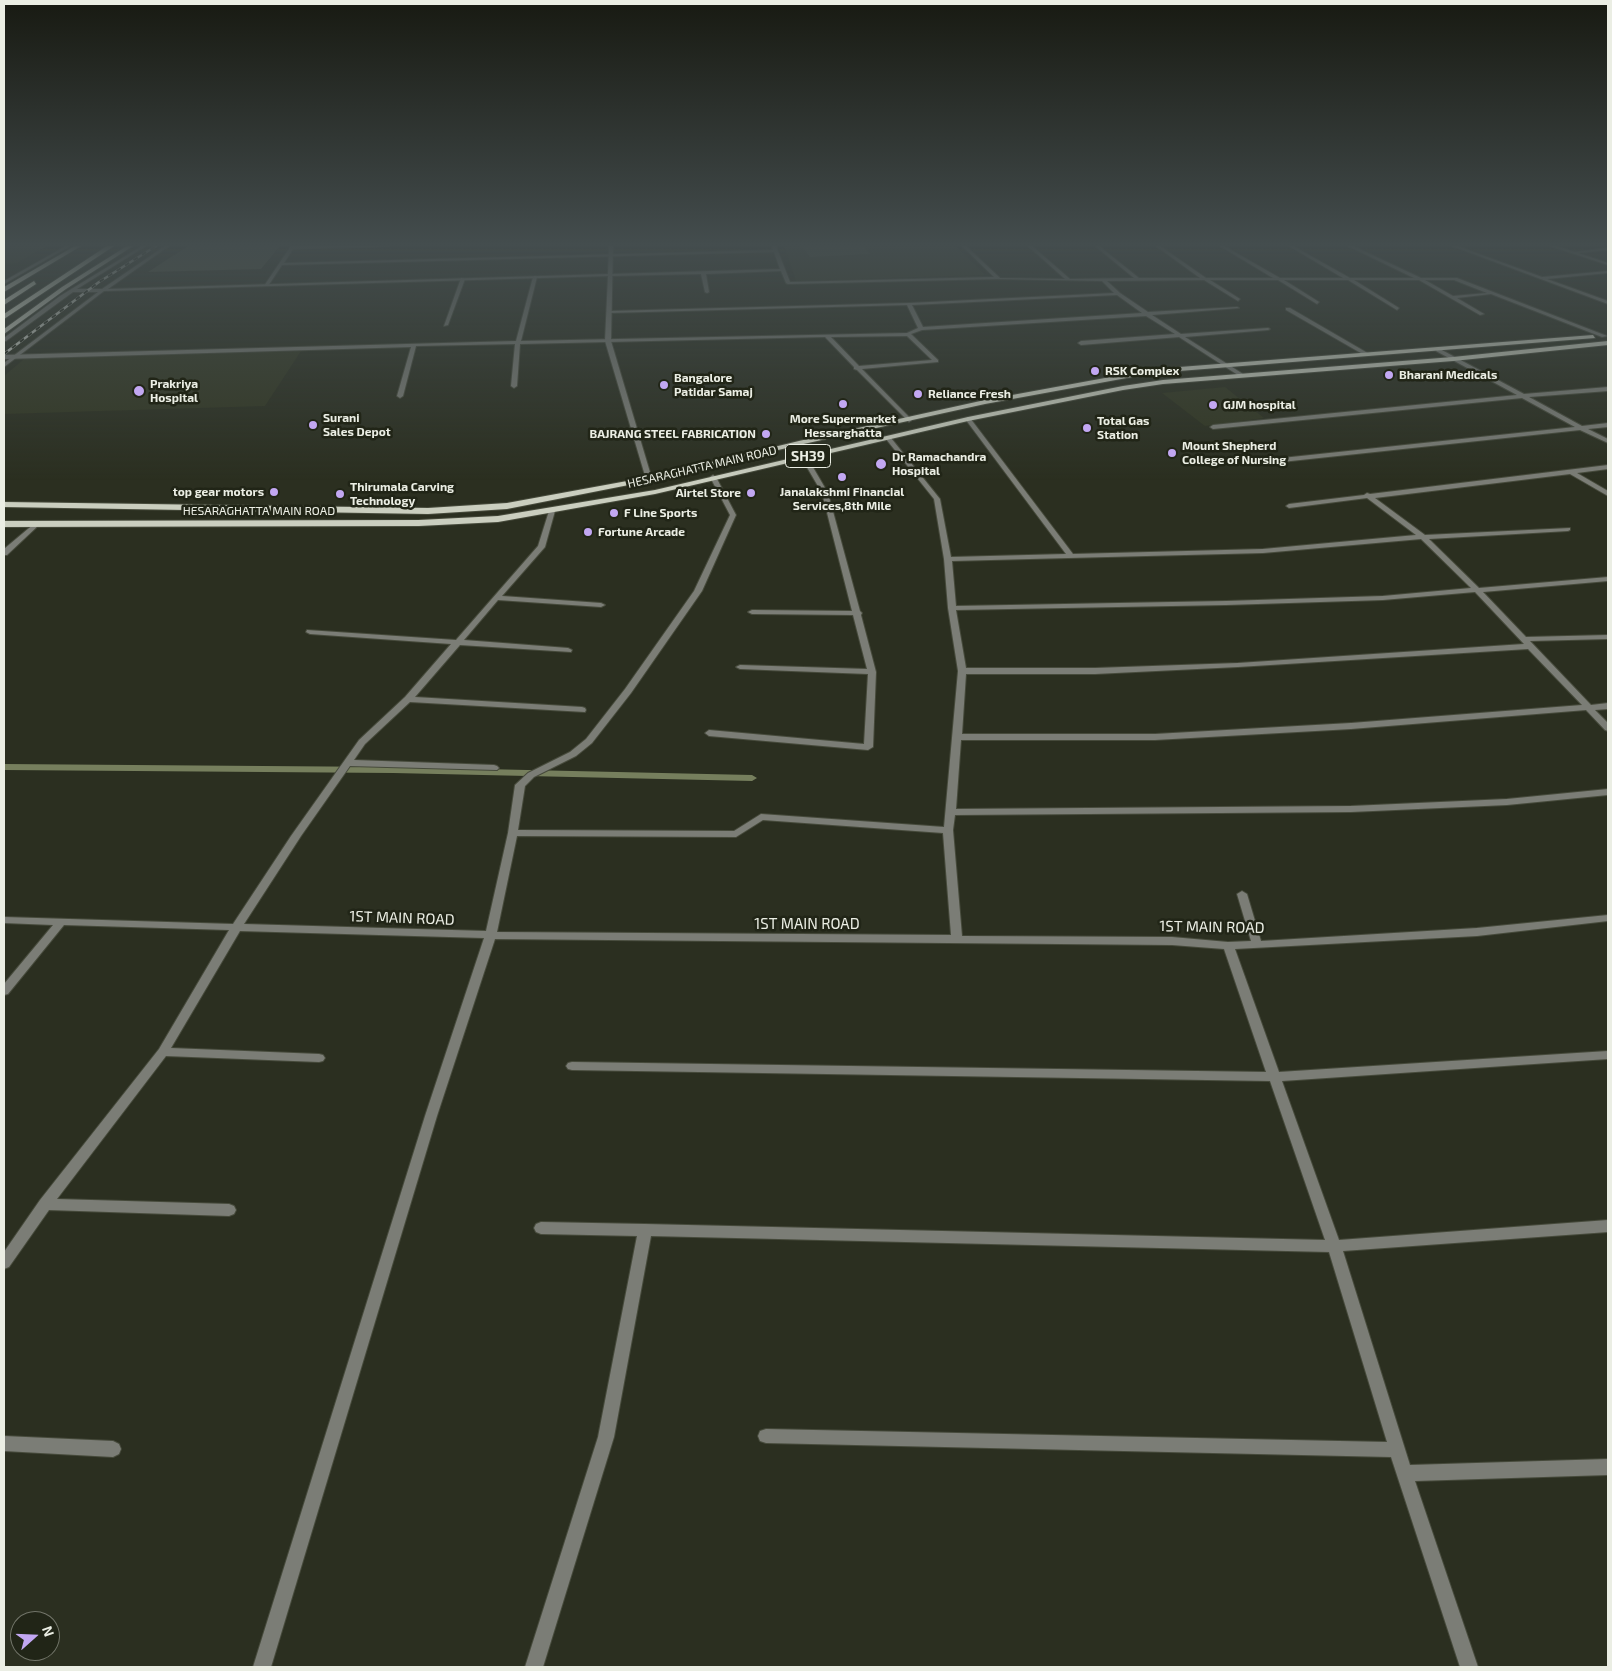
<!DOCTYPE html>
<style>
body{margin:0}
#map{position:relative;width:1612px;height:1671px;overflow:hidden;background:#2b2f20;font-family:"Exo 2",sans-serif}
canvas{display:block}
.frame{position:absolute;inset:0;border:5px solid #ebeee4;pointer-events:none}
.north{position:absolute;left:10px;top:1611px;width:50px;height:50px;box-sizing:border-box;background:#212517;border:1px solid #727569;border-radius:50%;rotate:70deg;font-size:14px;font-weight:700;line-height:20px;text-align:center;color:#ebeee4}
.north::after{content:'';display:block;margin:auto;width:18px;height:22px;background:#c2a7f2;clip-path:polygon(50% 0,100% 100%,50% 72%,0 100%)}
</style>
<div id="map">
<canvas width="1612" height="1671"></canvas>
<div class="frame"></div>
<div class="north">N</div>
</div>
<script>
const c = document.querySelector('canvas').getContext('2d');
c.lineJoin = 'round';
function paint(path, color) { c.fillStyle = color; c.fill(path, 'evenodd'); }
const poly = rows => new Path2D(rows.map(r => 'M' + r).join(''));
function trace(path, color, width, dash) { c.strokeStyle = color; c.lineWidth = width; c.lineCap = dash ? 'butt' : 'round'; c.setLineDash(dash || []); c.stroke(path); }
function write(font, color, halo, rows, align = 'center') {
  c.font = font + ' "Exo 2",sans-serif'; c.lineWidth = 5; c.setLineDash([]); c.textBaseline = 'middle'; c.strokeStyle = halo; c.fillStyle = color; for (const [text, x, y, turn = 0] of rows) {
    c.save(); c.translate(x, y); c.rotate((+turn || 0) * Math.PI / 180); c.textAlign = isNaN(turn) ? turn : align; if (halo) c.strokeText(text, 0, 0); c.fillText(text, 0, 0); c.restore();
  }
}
paint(poly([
 [4,246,47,246,17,263,4,264],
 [784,246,956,246,985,275,796,281],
 [301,351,265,406,4,414,4,376,24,359],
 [1225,387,1264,418,1205,426,1162,393]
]), '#323722');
paint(poly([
 [188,246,280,246,261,269,148,272],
 [802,246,863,246,870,254,810,257]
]), '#505541');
paint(poly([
 [4,764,393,767,752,775,757,778,752,781,393,773,4,770,4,764]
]), '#767f5d');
const minor = poly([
 [291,246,389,246,293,249,284,263,773,250,772,246,776,246,790,282,994,277,962,246,966,246,1000,278,1065,279,1028,246,1032,246,1070,279,1134,278,1095,246,1099,246,1139,278,1200,278,1156,246,1160,246,1206,278,1273,278,1220,246,1224,246,1280,278,1343,278,1289,246,1293,246,1350,278,1414,278,1348,246,1353,246,1421,278,1457,278,1607,336,1602,337,1491,294,1457,298,1484,314,1480,315,1419,280,1354,280,1399,308,1397,310,1348,280,1284,280,1319,302,1317,304,1278,280,1210,280,1240,299,1238,301,1204,280,1107,281,1120,293,1148,312,1237,307,1239,308,1152,315,1181,334,1268,328,1270,329,1268,330,1185,337,1243,374,1244,375,1241,377,1179,337,1081,345,1078,343,1081,341,1175,334,1146,316,922,330,911,334,938,360,938,362,862,369,911,419,912,420,909,422,857,370,854,369,854,367,825,337,520,344,517,386,514,388,511,386,515,344,416,346,403,396,400,398,397,396,411,347,4,359,4,355,516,341,533,277,535,276,537,277,521,341,907,333,918,328,907,305,607,313,609,311,909,303,1114,293,1102,281,997,279,788,284,786,283,781,271,706,274,709,292,707,293,705,292,701,274,610,276,608,275,610,274,780,269,774,252,282,265,268,286,264,286,291,246],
 [1425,280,1454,280,1487,293,1453,296,1425,280],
 [1117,295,1142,313,923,327,912,305,1117,295],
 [907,336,932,360,859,366,831,337,907,336],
 [1452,246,1457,246,1542,277,1608,271,1608,273,1547,279,1608,301,1608,304,1452,246],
 [1550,246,1555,246,1575,252,1608,248,1608,250,1578,253,1608,263,1608,265,1550,246],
 [461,278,465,279,448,325,444,326,461,278],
 [1286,308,1290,308,1371,355,1366,356,1286,310,1286,308],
 [1438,348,1524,394,1608,387,1608,391,1529,397,1582,426,1608,423,1608,427,1588,429,1608,439,1608,443,1580,430,1263,464,1260,462,1263,460,1575,427,1522,398,1213,429,1210,427,1213,425,1517,395,1436,351,1438,348],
 [968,417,970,418,1073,554,1263,549,1416,535,1367,498,1289,508,1286,506,1289,504,1364,495,1367,493,1370,494,1608,465,1608,469,1577,473,1608,491,1608,496,1570,474,1375,498,1425,535,1570,528,1570,530,1568,531,1429,539,1479,588,1608,577,1608,581,1483,592,1526,637,1608,635,1608,639,1530,641,1591,705,1608,703,1608,709,1595,710,1608,723,1608,731,1605,730,1586,710,1351,729,1155,740,961,740,956,809,1351,806,1507,799,1608,789,1608,795,1507,805,1351,812,955,815,953,830,962,936,1172,937,1228,942,1251,941,1237,894,1242,891,1247,894,1261,941,1477,928,1608,915,1608,921,1477,936,1235,949,1279,1072,1608,1051,1608,1059,1282,1081,1339,1240,1608,1220,1608,1232,1343,1251,1410,1465,1608,1459,1608,1475,1415,1481,1478,1667,1460,1667,1391,1457,766,1443,760,1441,758,1436,760,1431,766,1429,1387,1442,1329,1252,651,1236,614,1437,543,1667,525,1667,598,1437,637,1236,541,1234,536,1232,534,1228,536,1224,541,1222,645,1224,1325,1240,1270,1081,572,1070,568,1069,566,1066,568,1063,572,1062,1266,1072,1224,949,1172,945,495,939,437,1116,271,1667,253,1667,425,1116,484,938,240,931,171,1048,319,1054,323,1055,325,1058,323,1061,319,1062,166,1056,57,1199,229,1204,234,1206,236,1210,234,1214,229,1216,49,1210,9,1267,4,1269,4,1252,40,1200,159,1049,229,930,64,925,8,994,4,995,4,984,53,925,4,923,4,917,233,924,291,836,359,740,405,697,451,644,310,634,306,632,307,630,456,640,538,546,549,511,552,509,555,511,545,547,502,596,601,603,605,605,601,607,498,600,464,640,568,648,572,650,571,652,460,645,415,697,582,707,585,708,586,710,585,712,410,702,365,744,354,760,494,765,497,766,499,768,497,770,350,766,301,836,244,924,486,931,508,833,515,785,528,773,570,752,586,739,625,689,694,591,730,515,710,477,713,475,716,477,736,515,702,591,631,693,592,743,576,756,534,777,525,786,518,830,734,831,761,814,944,827,958,671,948,608,944,559,934,499,886,439,891,438,940,499,951,557,1066,554,966,420,965,419,968,417],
 [1421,539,1471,588,1383,596,1226,601,956,606,952,561,1263,553,1421,539],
 [1475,592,1524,644,1238,663,1095,668,966,668,956,610,1226,605,1383,600,1475,592],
 [1528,649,1582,705,1351,723,1155,734,962,734,966,674,1095,674,1238,667,1528,649],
 [763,820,943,833,951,935,497,932,517,836,736,837,763,820],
 [804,455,807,457,828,493,860,611,862,613,861,615,876,672,873,747,868,750,709,736,705,733,709,730,864,744,868,674,740,669,736,667,740,665,867,669,853,615,752,614,748,612,752,610,852,611,822,493,801,457,804,455],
 [35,523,40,524,7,555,4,555,4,549,35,523],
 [4,1436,113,1441,119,1444,121,1449,119,1454,113,1457,4,1451,4,1436]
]);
const tertiary = poly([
 [66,246,70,246,4,284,4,281,66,246],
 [142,246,146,246,77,289,102,289,165,246,169,246,108,289,608,274,609,246,613,246,611,341,652,479,649,481,646,479,605,341,608,276,104,291,4,367,4,363,98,292,73,292,6,341,4,341,4,338,60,296,142,246]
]);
const primary = poly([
 [1593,335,1595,338,1154,373,985,404,799,445,649,481,507,509,428,514,4,507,4,502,428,508,507,503,649,477,799,441,985,400,1154,369,1593,335],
 [1608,341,1608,345,1453,361,1163,384,1123,390,968,421,655,494,498,522,419,526,4,527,4,521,419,520,498,516,655,490,968,417,1123,386,1163,380,1453,357,1608,341]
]);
const trunk = poly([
 [75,246,81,246,4,292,4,287,75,246],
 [127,246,133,246,66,289,4,334,4,329,62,287,127,246]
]);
const motorway = poly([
 [107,246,114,246,4,319,4,314,107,246],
 [34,281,36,284,4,305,4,300,34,281]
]);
trace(minor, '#464a3b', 2);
trace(tertiary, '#464a3b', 2);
trace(primary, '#464a3b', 2);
trace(trunk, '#464a3b', 2);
trace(motorway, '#464a3b', 2);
paint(minor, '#7b7d76');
paint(tertiary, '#7b7d76');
paint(primary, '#cacebf');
paint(trunk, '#dadece');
paint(motorway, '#e9efdc');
const rail = poly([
 [4,354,99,282,156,246]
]);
trace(rail, '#d6d9cf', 2.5);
trace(rail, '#212517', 2, [5]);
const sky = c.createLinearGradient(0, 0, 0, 480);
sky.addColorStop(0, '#181a12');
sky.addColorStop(0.51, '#444d4e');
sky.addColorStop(1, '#444d4e00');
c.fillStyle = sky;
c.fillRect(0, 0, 1612, 480);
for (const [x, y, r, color] of [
 [1095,371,5,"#c2a7f2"],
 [1389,375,5,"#c2a7f2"],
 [664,385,5,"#c2a7f2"],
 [139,391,6,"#c2a7f2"],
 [918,394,5,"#c2a7f2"],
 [843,404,5,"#c2a7f2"],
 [1213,405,5,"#c2a7f2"],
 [313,425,5,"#c2a7f2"],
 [1087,428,5,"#c2a7f2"],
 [766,434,5,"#c2a7f2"],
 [1172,453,5,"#c2a7f2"],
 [881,464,6,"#c2a7f2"],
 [842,477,5,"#c2a7f2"],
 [274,492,5,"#c2a7f2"],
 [751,493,5,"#c2a7f2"],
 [340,494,5,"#c2a7f2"],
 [614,513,5,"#c2a7f2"],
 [588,532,5,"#c2a7f2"]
]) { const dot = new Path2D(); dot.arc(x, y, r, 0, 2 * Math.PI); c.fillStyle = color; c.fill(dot); trace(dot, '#212517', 2); }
write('bold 12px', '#ebeee4', '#212517', [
 ["RSK Complex",1105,371],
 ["Bharani Medicals",1399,375],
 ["Bangalore",674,378],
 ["Patidar Samaj",674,392],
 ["Prakriya",150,384],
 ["Hospital",150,398],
 ["Reliance Fresh",928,394],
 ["GJM hospital",1223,405],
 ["Surani",323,418],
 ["Sales Depot",323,432],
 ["More Supermarket",843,419,"center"],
 ["Hessarghatta",843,433,"center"],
 ["Total Gas",1097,421],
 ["Station",1097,435],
 ["BAJRANG STEEL FABRICATION",756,434,"right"],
 ["Mount Shepherd",1182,446],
 ["College of Nursing",1182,460],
 ["Dr Ramachandra",892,457],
 ["Hospital",892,471],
 ["Thirumala Carving",350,487],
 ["Technology",350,501],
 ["top gear motors",264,492,"right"],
 ["Janalakshmi Financial",842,492,"center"],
 ["Services,8th Mile",842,506,"center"],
 ["Airtel Store",741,493,"right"],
 ["F Line Sports",624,513],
 ["Fortune Arcade",598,532]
], 'left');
write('12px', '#ebeee4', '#212517', [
 ["HESARAGHATTA MAIN ROAD",702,467,-13],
 ["HESARAGHATTA MAIN ROAD",259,511]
]);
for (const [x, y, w] of [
 [808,456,45]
]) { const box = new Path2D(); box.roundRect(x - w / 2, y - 11.5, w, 23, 4); c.fillStyle = '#212517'; c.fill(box); trace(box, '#ebeee4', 1); }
write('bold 14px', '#ebeee4', null, [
 ["SH39",808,456]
]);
write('15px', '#ebeee4', '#212517', [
 ["1ST MAIN ROAD",402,918,2],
 ["1ST MAIN ROAD",807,924],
 ["1ST MAIN ROAD",1212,927,1]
]);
</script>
